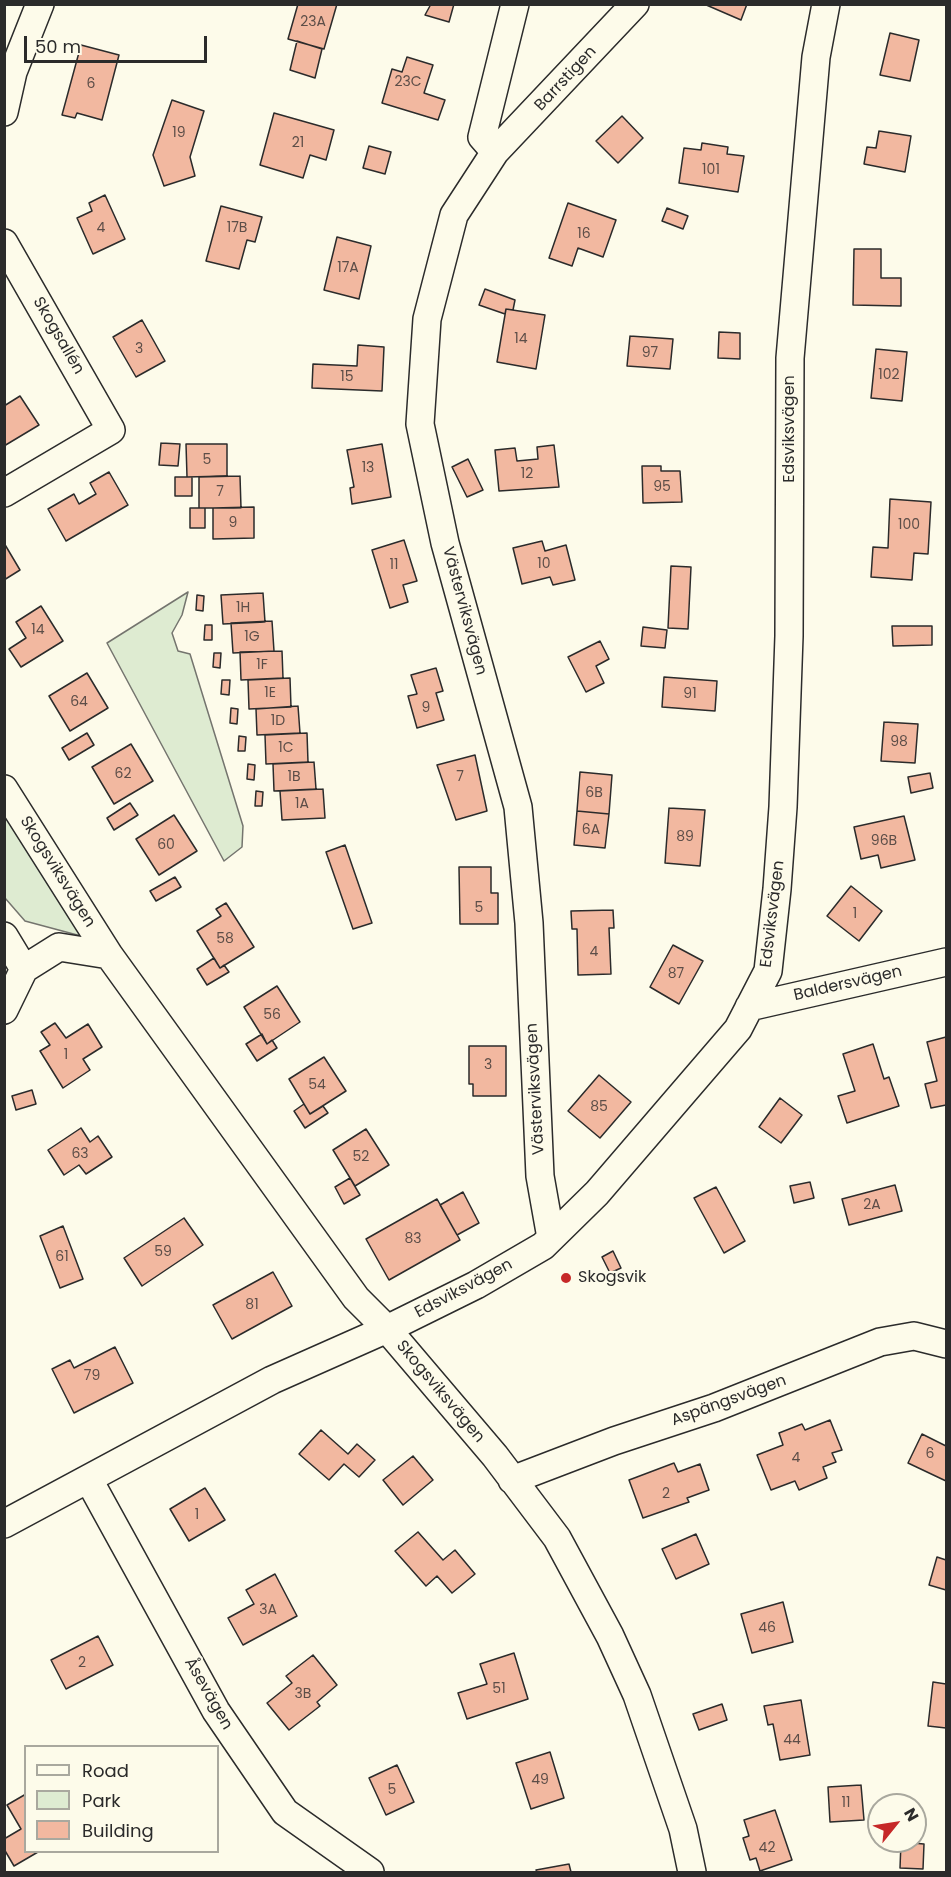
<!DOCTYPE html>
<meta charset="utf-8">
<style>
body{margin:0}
#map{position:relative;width:951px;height:1877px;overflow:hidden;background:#fdfbea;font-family:Poppins,sans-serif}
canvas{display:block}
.frame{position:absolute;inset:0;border:6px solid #2b2b2b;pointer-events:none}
.legend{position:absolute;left:24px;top:1745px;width:195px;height:108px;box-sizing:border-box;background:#fdfbea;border:2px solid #a9a89e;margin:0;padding:8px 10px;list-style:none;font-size:18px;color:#2b2b2b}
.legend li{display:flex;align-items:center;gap:12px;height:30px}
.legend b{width:30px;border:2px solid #a9a89e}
.north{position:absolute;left:867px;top:1793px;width:60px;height:60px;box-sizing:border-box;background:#fdfbea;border:2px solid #a9a89e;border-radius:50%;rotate:60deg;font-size:16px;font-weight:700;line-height:24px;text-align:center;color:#2b2b2b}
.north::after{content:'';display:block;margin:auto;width:21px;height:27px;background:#c62828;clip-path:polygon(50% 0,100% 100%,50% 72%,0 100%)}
.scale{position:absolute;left:24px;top:36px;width:183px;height:27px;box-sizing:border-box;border:3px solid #2b2b2b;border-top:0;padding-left:8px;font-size:18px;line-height:21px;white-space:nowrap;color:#2b2b2b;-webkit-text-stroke:4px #fdfbea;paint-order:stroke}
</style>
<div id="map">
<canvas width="951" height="1877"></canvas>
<div class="frame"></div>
<ul class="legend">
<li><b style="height:8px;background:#fdfbea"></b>Road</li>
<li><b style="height:16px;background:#deebd1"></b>Park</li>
<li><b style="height:16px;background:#f2b8a0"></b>Building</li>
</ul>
<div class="north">N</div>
<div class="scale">50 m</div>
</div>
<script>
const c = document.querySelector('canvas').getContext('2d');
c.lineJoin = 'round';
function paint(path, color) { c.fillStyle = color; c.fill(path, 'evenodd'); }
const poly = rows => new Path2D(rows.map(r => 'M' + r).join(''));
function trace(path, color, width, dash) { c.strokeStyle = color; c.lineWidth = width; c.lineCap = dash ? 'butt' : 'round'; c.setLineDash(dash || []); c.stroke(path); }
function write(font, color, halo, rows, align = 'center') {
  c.font = font + ' Poppins,sans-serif'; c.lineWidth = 4.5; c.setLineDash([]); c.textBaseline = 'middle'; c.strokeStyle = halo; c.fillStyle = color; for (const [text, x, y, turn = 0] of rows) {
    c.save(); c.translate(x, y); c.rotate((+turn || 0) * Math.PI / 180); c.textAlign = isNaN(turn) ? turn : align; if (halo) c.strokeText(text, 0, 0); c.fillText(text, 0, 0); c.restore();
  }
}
const green = poly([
 [188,592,182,615,172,633,178,651,190,654,243,826,242,847,224,861,107,643,188,592],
 [4,805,81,936,25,921,5,898,4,805]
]);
paint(green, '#deebd1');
trace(green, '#74746e', 1.5);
const building = poly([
 [298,4,337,4,324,49,288,39,298,4],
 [431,4,454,4,449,22,425,15,431,4],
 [704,4,747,4,741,20,704,4],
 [890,33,919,40,910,81,880,75,890,33],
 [297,41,322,49,315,78,290,70,297,41],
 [81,45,119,55,102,120,77,113,75,118,62,115,81,45],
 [407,57,433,65,424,93,445,100,438,120,382,103,392,69,402,72,407,57],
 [172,100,204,111,190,157,195,176,164,186,153,155,172,100],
 [274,113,334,130,326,160,310,155,303,178,260,165,274,113],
 [622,116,643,138,618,163,596,141,622,116],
 [879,131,911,136,905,172,864,164,867,147,876,148,879,131],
 [702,143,728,147,727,154,744,156,738,192,679,183,684,148,701,150,702,143],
 [369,146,391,152,385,174,363,168,369,146],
 [105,195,125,239,93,254,77,218,92,211,89,203,105,195],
 [568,203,616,220,603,257,578,248,572,266,549,258,568,203],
 [221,206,262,217,255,242,247,240,239,269,206,261,221,206],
 [667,208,688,216,683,229,662,221,667,208],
 [337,237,371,246,359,299,324,290,337,237],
 [854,249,881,249,881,278,901,278,901,306,853,305,854,249],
 [485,289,515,300,513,310,506,309,505,314,479,305,485,289],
 [506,309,545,315,536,369,497,362,506,309],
 [142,320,165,361,136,377,113,337,142,320],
 [719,332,740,333,740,359,718,358,719,332],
 [630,336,673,339,670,369,627,366,630,336],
 [358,345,384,347,382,391,312,388,313,364,357,366,358,345],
 [876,349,907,352,902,401,871,398,876,349],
 [20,396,39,425,4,446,4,406,20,396],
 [161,443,180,444,178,466,159,465,161,443],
 [186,444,227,444,227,476,187,477,186,444],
 [382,444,391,497,352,504,350,488,354,487,347,450,382,444],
 [554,445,559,487,499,491,495,450,515,448,517,461,538,459,537,447,554,445],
 [468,459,483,490,467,497,452,467,468,459],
 [642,466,661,466,661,471,680,471,682,502,643,503,642,466],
 [109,472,128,505,66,541,48,509,74,494,79,504,96,494,90,483,109,472],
 [240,476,241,508,199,508,199,477,240,476],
 [175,477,192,477,192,496,175,496,175,477],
 [890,499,931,502,928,554,914,553,912,580,871,577,873,547,888,548,890,499],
 [254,507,254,538,213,539,213,508,254,507],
 [190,508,205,508,205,528,190,528,190,508],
 [404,540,417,581,403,585,408,602,390,608,372,550,404,540],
 [542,541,545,551,566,545,575,580,553,585,550,577,522,584,513,548,542,541],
 [4,543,20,570,4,580,4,543],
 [671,566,691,567,688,629,668,628,671,566],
 [263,593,265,622,223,624,221,595,263,593],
 [197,595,204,596,203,611,196,610,197,595],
 [41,606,63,641,21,667,9,649,26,638,16,622,41,606],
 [272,621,274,651,233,653,231,623,272,621],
 [205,625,212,625,212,640,204,640,205,625],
 [892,626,932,626,932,645,893,646,892,626],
 [643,627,667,630,665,648,641,646,643,627],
 [600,641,609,659,596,666,604,683,586,692,568,657,600,641],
 [282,651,283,678,241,680,240,652,282,651],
 [214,653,221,653,220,668,213,667,214,653],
 [436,668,443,691,436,693,444,720,417,728,408,696,417,694,411,675,436,668],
 [87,673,108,708,70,731,49,696,87,673],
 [664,677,717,681,715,711,662,707,664,677],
 [290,678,291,707,249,709,248,680,290,678],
 [222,680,230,680,229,695,221,694,222,680],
 [298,706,300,733,257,735,256,709,298,706],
 [231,708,238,709,237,724,230,723,231,708],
 [884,722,918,724,915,763,881,761,884,722],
 [87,733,94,745,69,760,62,748,87,733],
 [307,733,308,762,266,764,265,735,307,733],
 [239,736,246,737,245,751,238,751,239,736],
 [131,744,153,781,114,804,92,767,131,744],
 [475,755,487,811,456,820,437,765,475,755],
 [314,762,316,789,274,791,273,764,314,762],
 [248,764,255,765,254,780,247,779,248,764],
 [580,772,612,775,609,814,577,811,580,772],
 [930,773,933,788,911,793,908,777,930,773],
 [323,789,325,818,282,820,280,791,323,789],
 [256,791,263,792,262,806,255,806,256,791],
 [130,803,138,815,114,830,107,818,130,803],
 [669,808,705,810,700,866,665,863,669,808],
 [577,811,609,814,605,848,574,845,577,811],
 [174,815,197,851,159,875,136,839,174,815],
 [904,816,915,860,881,868,878,855,861,859,854,827,904,816],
 [345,845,372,923,353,929,326,852,345,845],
 [459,867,491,867,491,893,498,893,498,924,460,924,459,867],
 [175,877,181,887,156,901,150,891,175,877],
 [851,886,882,911,859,941,827,916,851,886],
 [226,903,254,947,220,968,197,931,221,916,216,909,226,903],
 [613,910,614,928,609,928,611,974,578,975,577,929,572,929,571,911,613,910],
 [673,945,703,961,679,1004,650,987,673,945],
 [214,958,220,968,224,965,229,972,207,985,197,969,214,958],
 [277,986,300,1022,267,1044,244,1007,277,986],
 [55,1023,66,1038,88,1024,102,1047,83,1059,90,1070,63,1088,40,1051,50,1045,41,1032,55,1023],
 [262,1034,267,1044,272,1040,277,1048,257,1061,246,1044,262,1034],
 [946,1037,946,1105,931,1108,925,1084,937,1081,927,1042,946,1037],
 [873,1044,884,1079,889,1077,899,1106,847,1123,838,1096,855,1091,843,1054,873,1044],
 [469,1046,506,1046,506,1096,473,1096,473,1084,469,1084,469,1046],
 [324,1057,346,1091,310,1114,289,1079,324,1057],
 [599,1075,631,1102,600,1138,568,1111,599,1075],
 [32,1090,36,1104,16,1110,12,1096,32,1090],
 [780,1098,802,1115,781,1143,759,1127,780,1098],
 [304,1104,310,1114,323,1106,328,1113,305,1128,294,1111,304,1104],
 [81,1128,90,1142,98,1136,112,1157,86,1174,79,1165,64,1175,48,1150,81,1128],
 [366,1129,389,1165,355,1186,333,1150,366,1129],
 [350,1178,360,1195,344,1204,335,1187,350,1178],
 [810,1182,814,1198,794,1203,790,1186,810,1182],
 [895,1185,902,1211,849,1225,842,1199,895,1185],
 [716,1187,745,1241,724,1253,694,1198,716,1187],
 [463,1192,479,1223,457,1235,440,1205,463,1192],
 [437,1199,460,1240,389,1280,366,1239,437,1199],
 [184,1218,203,1245,142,1286,124,1258,184,1218],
 [63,1226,83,1279,60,1288,40,1236,63,1226],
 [613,1251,621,1268,610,1273,602,1257,613,1251],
 [273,1272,292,1306,232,1339,213,1305,273,1272],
 [115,1347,133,1383,74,1413,52,1369,70,1360,74,1368,115,1347],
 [830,1420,842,1450,832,1453,836,1462,823,1467,827,1478,799,1490,795,1481,771,1490,757,1455,783,1445,779,1433,802,1424,805,1430,830,1420],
 [321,1430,348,1454,357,1444,375,1460,359,1477,344,1464,329,1480,299,1454,321,1430],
 [922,1434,946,1446,946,1481,908,1463,922,1434],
 [413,1456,433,1480,403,1505,383,1480,413,1456],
 [674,1463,678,1472,700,1464,709,1490,687,1498,689,1502,643,1518,629,1480,674,1463],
 [205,1488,225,1520,189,1541,170,1509,205,1488],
 [418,1532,443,1560,455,1550,475,1574,452,1593,437,1576,426,1586,395,1551,418,1532],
 [696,1534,709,1564,676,1579,662,1549,696,1534],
 [937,1557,946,1560,946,1590,929,1585,937,1557],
 [275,1574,297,1616,243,1645,228,1618,254,1604,246,1590,275,1574],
 [783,1602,793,1642,752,1653,741,1614,783,1602],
 [98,1636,113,1665,66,1689,51,1660,98,1636],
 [514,1653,528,1699,467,1719,458,1693,487,1684,480,1664,514,1653],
 [313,1655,337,1685,317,1702,320,1706,289,1730,267,1703,292,1683,286,1676,313,1655],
 [933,1682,946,1684,946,1728,928,1726,933,1682],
 [801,1700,810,1755,780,1760,773,1724,768,1725,764,1706,801,1700],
 [722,1704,727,1720,699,1730,693,1714,722,1704],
 [550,1752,564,1798,531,1809,516,1763,550,1752],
 [397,1765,414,1802,386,1815,369,1778,397,1765],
 [861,1785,864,1820,830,1822,828,1787,861,1785],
 [26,1794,26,1852,38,1852,14,1866,4,1849,4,1839,21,1829,7,1805,26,1794],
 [775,1810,792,1860,760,1871,756,1858,750,1860,743,1838,749,1836,744,1820,775,1810],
 [901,1842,924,1844,923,1869,900,1868,901,1842],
 [569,1864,571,1872,537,1872,536,1870,569,1864]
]);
paint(building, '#f2b8a0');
trace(building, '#2b2b2b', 1.5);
const minor = poly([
 [4,112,13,72,40,4],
 [495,152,482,137,515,4],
 [4,243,111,430,4,493],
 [4,789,109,955],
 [4,936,24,969],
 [24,969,59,947,109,955,356,1298,387,1329,495,1456,557,1538,610,1636,637,1695,683,1829,692,1872],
 [749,1007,946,962],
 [4,1010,24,969],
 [551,1238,540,1176,529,923,518,807,445,543,420,424,427,319,454,215,495,152,635,4],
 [89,1480,216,1711,285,1812,370,1872],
 [512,1480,614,1441,714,1408,880,1342,914,1336,946,1344],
 [4,1524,272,1380,387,1329,476,1285,543,1246,597,1193,738,1029,768,971,777,889,783,807,789,636,790,358,816,57,826,4]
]);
trace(minor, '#2b2b2b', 30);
trace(minor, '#fdfbea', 27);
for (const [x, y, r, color] of [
 [566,1278,6,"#c62828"]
]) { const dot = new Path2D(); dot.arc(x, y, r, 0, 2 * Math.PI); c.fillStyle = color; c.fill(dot); trace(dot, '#fdfbea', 2); }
write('14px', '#5d4e48', null, [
 ["23A",313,22],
 ["23C",408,82],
 ["6",91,84],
 ["19",179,133],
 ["21",298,143],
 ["101",711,170],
 ["4",101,228],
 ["17B",237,228],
 ["16",584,234],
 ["17A",348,268],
 ["14",521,339],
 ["3",139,349],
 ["97",650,353],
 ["102",889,375],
 ["15",347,377],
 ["5",207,460],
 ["13",368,468],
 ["12",527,474],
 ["95",662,487],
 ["7",220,492],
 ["9",233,523],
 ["100",909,525],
 ["10",544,564],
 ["11",394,565],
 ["1H",243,608],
 ["14",38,630],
 ["1G",252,637],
 ["1F",262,665],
 ["1E",270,693],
 ["91",690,694],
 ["64",79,702],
 ["9",426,708],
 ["1D",278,721],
 ["98",899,742],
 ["1C",286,748],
 ["62",123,774],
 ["1B",294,777],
 ["7",460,777],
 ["6B",594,793],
 ["1A",302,804],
 ["6A",591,830],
 ["89",685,837],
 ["96B",884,841],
 ["60",166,845],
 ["5",479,908],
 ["1",855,914],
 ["58",225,939],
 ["4",594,952],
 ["87",676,974],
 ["56",272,1015],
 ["1",66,1055],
 ["3",488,1065],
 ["54",317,1085],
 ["85",599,1107],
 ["63",80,1154],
 ["52",361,1157],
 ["2A",872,1205],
 ["83",413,1239],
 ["59",163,1252],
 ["61",62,1257],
 ["81",252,1305],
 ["79",92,1376],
 ["6",930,1454],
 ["4",796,1458],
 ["2",666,1494],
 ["1",197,1515],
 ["3A",268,1610],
 ["46",767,1628],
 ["2",82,1663],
 ["51",499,1689],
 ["3B",303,1694],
 ["44",792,1740],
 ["49",540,1780],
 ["5",392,1790],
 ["11",846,1803],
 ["42",767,1848]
]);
write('16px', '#2b2b2b', '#fdfbea', [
 ["Barrstigen",566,79,-47],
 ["Skogsallén",58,336,60],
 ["Edsviksvägen",790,429,-90],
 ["Västerviksvägen",464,611,75],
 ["Skogsviksvägen",57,872,58],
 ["Edsviksvägen",773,914,-83],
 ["Baldersvägen",848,984,-13],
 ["Västerviksvägen",536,1089,-93],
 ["Edsviksvägen",464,1289,-28],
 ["Skogsviksvägen",440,1392,50],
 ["Aspängsvägen",729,1401,-20],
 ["Åsevägen",208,1694,60]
]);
write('16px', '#2b2b2b', '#fdfbea', [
 ["Skogsvik",578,1278]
], 'left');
</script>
